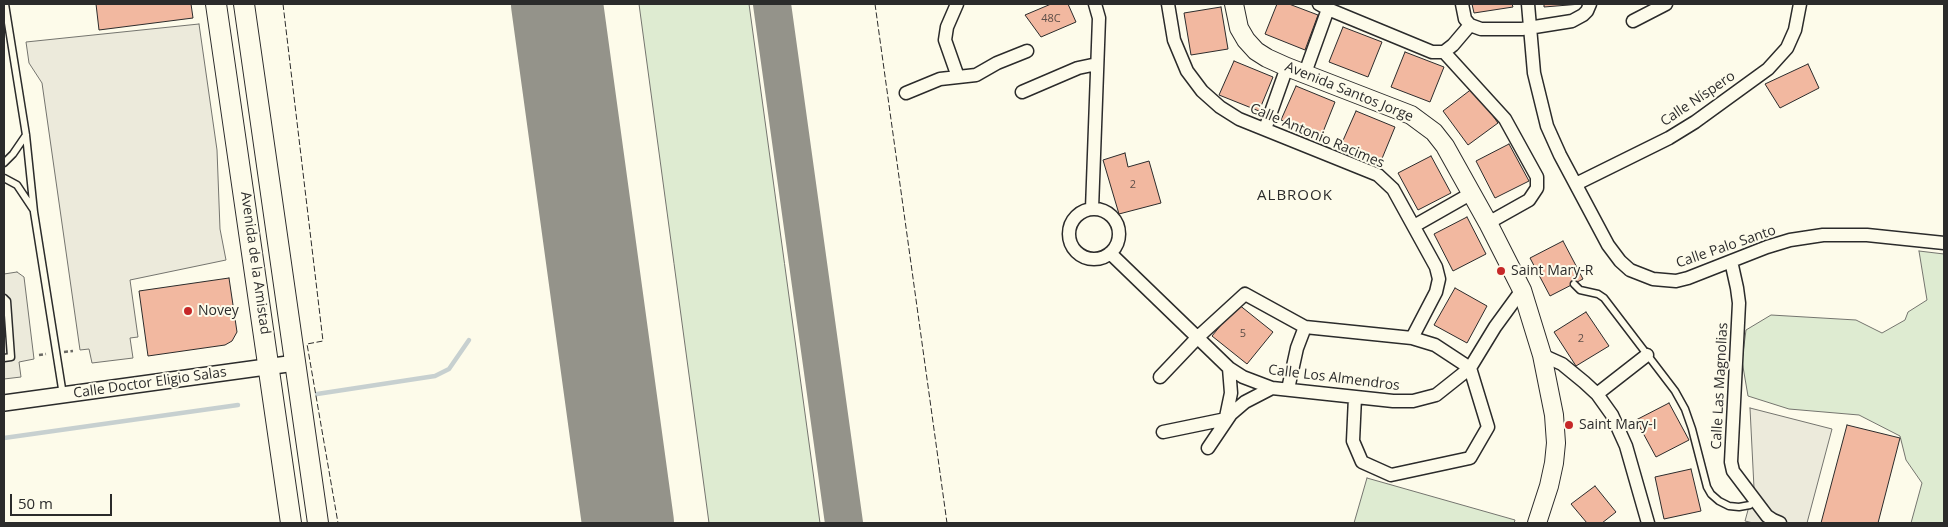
<!DOCTYPE html>
<meta charset="utf-8">
<style>
body{margin:0}
#map{position:relative;width:1948px;height:527px;overflow:hidden;background:#fdfbea;font-family:"Open Sans",sans-serif}
canvas{display:block}
.frame{position:absolute;inset:0;border:5px solid #2b2b2b;pointer-events:none}
.scale{position:absolute;left:10px;top:494px;width:102px;height:22px;box-sizing:border-box;border:2px solid #2b2b2b;border-top:0;padding-left:6px;font-size:15px;line-height:18px;white-space:nowrap;color:#2b2b2b;-webkit-text-stroke:4px #fdfbea;paint-order:stroke}
</style>
<div id="map">
<canvas width="1948" height="527"></canvas>
<div class="frame"></div>
<div class="scale">50 m</div>
</div>
<script>
const c = document.querySelector('canvas').getContext('2d');
c.lineJoin = 'round';
function paint(path, color) { c.fillStyle = color; c.fill(path, 'evenodd'); }
const poly = rows => new Path2D(rows.map(r => 'M' + r).join(''));
function trace(path, color, width, dash) { c.strokeStyle = color; c.lineWidth = width; c.lineCap = dash ? 'butt' : 'round'; c.setLineDash(dash || []); c.stroke(path); }
function write(font, color, halo, rows, align = 'center') {
  c.font = font + ' "Open Sans",sans-serif'; c.lineWidth = 4; c.setLineDash([]); c.textBaseline = 'middle'; c.strokeStyle = halo; c.fillStyle = color; for (const [text, x, y, turn = 0] of rows) {
    c.save(); c.translate(x, y); c.rotate((+turn || 0) * Math.PI / 180); c.textAlign = isNaN(turn) ? turn : align; if (halo) c.strokeText(text, 0, 0); c.fillText(text, 0, 0); c.restore();
  }
}
const green = poly([
 [639,4,749,4,820,523,709,523,639,4],
 [1919,251,1944,254,1944,523,1911,523,1922,483,1906,460,1900,436,1859,415,1789,409,1748,396,1742,361,1746,330,1771,315,1856,320,1882,333,1905,320,1908,312,1927,300,1919,251],
 [1367,478,1515,520,1514,523,1354,523,1367,478]
]);
paint(green, '#deebd1');
trace(green, '#74746e', 1);
const parking = poly([
 [199,24,217,150,220,229,226,260,130,280,138,337,130,338,133,358,92,363,89,349,80,350,42,83,29,63,26,42,199,24],
 [17,272,24,277,34,359,19,362,21,377,4,379,4,274,17,272],
 [1750,408,1832,429,1807,523,1753,523,1745,521,1754,488,1750,408]
]);
paint(parking, '#eceadb');
trace(parking, '#74746e', 1);
trace(poly([
 [317,394,435,376,449,369,469,340],
 [4,438,238,405]
]), '#c7d0d0', 4.5);
trace(poly([
 [772,4,844,523]
]), '#94938a', 38);
trace(poly([
 [557,4,628,523]
]), '#94938a', 92);
const building = poly([
 [96,4,191,4,193,18,99,30,96,4],
 [1051,4,1068,4,1076,22,1041,37,1025,15,1051,4],
 [1277,4,1289,4,1318,15,1305,50,1265,34,1277,4],
 [1472,4,1512,4,1513,7,1474,13,1472,4],
 [1544,4,1581,4,1544,7,1544,4],
 [1221,7,1228,49,1191,55,1184,13,1221,7],
 [1343,27,1382,42,1368,77,1329,62,1343,27],
 [1405,52,1444,67,1430,102,1391,87,1405,52],
 [1234,61,1273,77,1259,111,1219,95,1234,61],
 [1808,64,1819,88,1780,108,1765,84,1808,64],
 [1296,86,1335,102,1321,137,1281,120,1296,86],
 [1473,88,1498,123,1468,145,1443,111,1473,88],
 [1356,111,1395,127,1381,161,1341,145,1356,111],
 [1509,144,1529,181,1495,198,1476,161,1509,144],
 [1125,153,1128,167,1149,161,1161,203,1119,214,1103,160,1125,153],
 [1431,156,1451,193,1418,210,1398,173,1431,156],
 [1467,217,1486,254,1453,271,1434,234,1467,217],
 [1563,241,1583,279,1550,296,1530,258,1563,241],
 [229,278,237,332,232,341,225,345,148,356,139,291,229,278],
 [1455,288,1487,306,1467,343,1434,325,1455,288],
 [1238,304,1273,332,1247,364,1212,336,1238,304],
 [1586,312,1609,346,1576,366,1554,332,1586,312],
 [1669,403,1689,440,1656,457,1636,420,1669,403],
 [1847,425,1900,438,1878,523,1821,523,1847,425],
 [1691,469,1701,511,1664,519,1655,477,1691,469],
 [1595,486,1616,512,1602,523,1587,523,1571,504,1595,486]
]);
paint(building, '#f2b8a0');
trace(building, '#2b2b2b', 1);
const service = poly([
 [5,4,26,135,34,212,63,395],
 [4,163,13,154,26,135],
 [4,178,17,185,33,209],
 [1574,284,1580,290,1598,294,1604,298,1675,391,1685,409,1692,429,1707,487,1711,494,1719,501,1729,506,1739,507,1750,505],
 [4,298,7,301,11,357,4,358]
]);
const minor = poly([
 [957,4,947,27,945,40,958,77],
 [1168,4,1174,40,1187,71,1202,91,1220,107,1239,119,1378,175,1393,189,1436,267,1439,279,1436,292,1412,338],
 [1319,4,1328,9,1432,52,1444,52,1505,119,1537,177,1537,188,1529,200,1488,223],
 [1462,4,1465,19,1470,25,1481,29,1522,29,1572,21,1583,15,1587,11,1590,4],
 [1528,4,1534,73,1547,126,1560,155,1608,245,1620,261,1630,270,1653,279,1676,281,1688,278,1767,247,1790,240,1823,235,1867,235,1944,243],
 [1633,21,1666,4],
 [1444,52,1453,45,1470,25],
 [1305,73,1328,9],
 [1022,92,1078,68,1097,64],
 [906,93,940,79,976,75,997,63,1027,51],
 [1265,129,1287,67],
 [1576,184,1669,138,1695,122,1768,69,1787,48,1795,30,1800,4],
 '1069 234a25 25 0 1 1 50 0a25 25 0 1 1-50 0Z',
 [1092,209,1099,18,1095,4],
 [1414,226,1472,193],
 [1110,253,1229,368,1243,377,1272,388,1393,401,1413,401,1436,395,1470,368,1495,327,1522,290],
 [1731,261,1737,288,1739,303,1731,462,1733,471,1767,516,1773,520,1780,523],
 [1542,355,1562,364,1584,382,1597,394,1612,415,1626,446,1648,523],
 [1160,377,1198,337,1245,294,1305,327,1412,338,1435,345,1470,368,1488,427,1470,458,1391,475,1362,462,1353,441,1355,397],
 [1288,389,1297,348,1305,327],
 [1597,394,1647,355],
 [1226,417,1231,393,1229,368],
 [1163,432,1226,419],
 [1208,448,1231,414,1245,402,1272,388]
]);
const tertiary = poly([
 [4,403,295,363]
]);
const secondary = poly([
 [1234,4,1239,28,1246,40,1256,51,1267,58,1287,67,1411,115,1434,132,1445,146,1488,223,1522,290,1542,355,1554,415,1556,443,1554,463,1549,486,1537,523]
]);
const primary = poly([
 [216,4,291,523],
 [244,4,318,523]
]);
trace(service, '#2b2b2b', 9);
trace(minor, '#2b2b2b', 15);
trace(tertiary, '#2b2b2b', 18);
trace(secondary, '#2b2b2b', 20);
trace(primary, '#2b2b2b', 22);
trace(poly([
 [64,352,73,351],
 [39,355,46,354]
]), '#6a6964', 2.5, [4, 2.5]);
trace(service, '#fdfbea', 6);
trace(minor, '#fdfbea', 12);
trace(tertiary, '#fdfbea', 15);
trace(secondary, '#fdfbea', 18);
trace(primary, '#fdfbea', 20);
trace(poly([
 [283,4,323,341,307,344,338,523],
 [875,4,947,523]
]), '#2b2b2b', 1, [6, 2.5]);
for (const [x, y, r, color] of [
 [1501,271,5,"#c62828"],
 [188,311,5,"#c62828"],
 [1569,425,5,"#c62828"]
]) { const dot = new Path2D(); dot.arc(x, y, r, 0, 2 * Math.PI); c.fillStyle = color; c.fill(dot); trace(dot, '#fdfbea', 2); }
write('11px', '#5d4e48', null, [
 ["48C",1051,19],
 ["2",1133,185],
 ["5",1243,334],
 ["2",1581,339]
]);
write('14px', '#2b2b2b', '#fdfbea', [
 ["Avenida Santos Jorge",1349,92,22],
 ["Calle Níspero",1698,99,-34],
 ["Calle Antonio Racimes",1317,136,23],
 ["Calle Palo Santo",1726,247,-19],
 ["Avenida de la Amistad",255,263,82],
 ["Calle Los Almendros",1334,378,7],
 ["Calle Doctor Eligio Salas",150,383,-8],
 ["Calle Las Magnolias",1720,386,-87]
]);
write('14px', '#2b2b2b', '#fdfbea', [
 ["Saint Mary-R",1511,271],
 ["Novey",198,311],
 ["Saint Mary-I",1579,425]
], 'left');
c.letterSpacing = '1px';
write('15px', '#2b2b2b', '#fdfbea', [
 ["ALBROOK",1295,196]
]);
c.letterSpacing = '0px';
</script>
